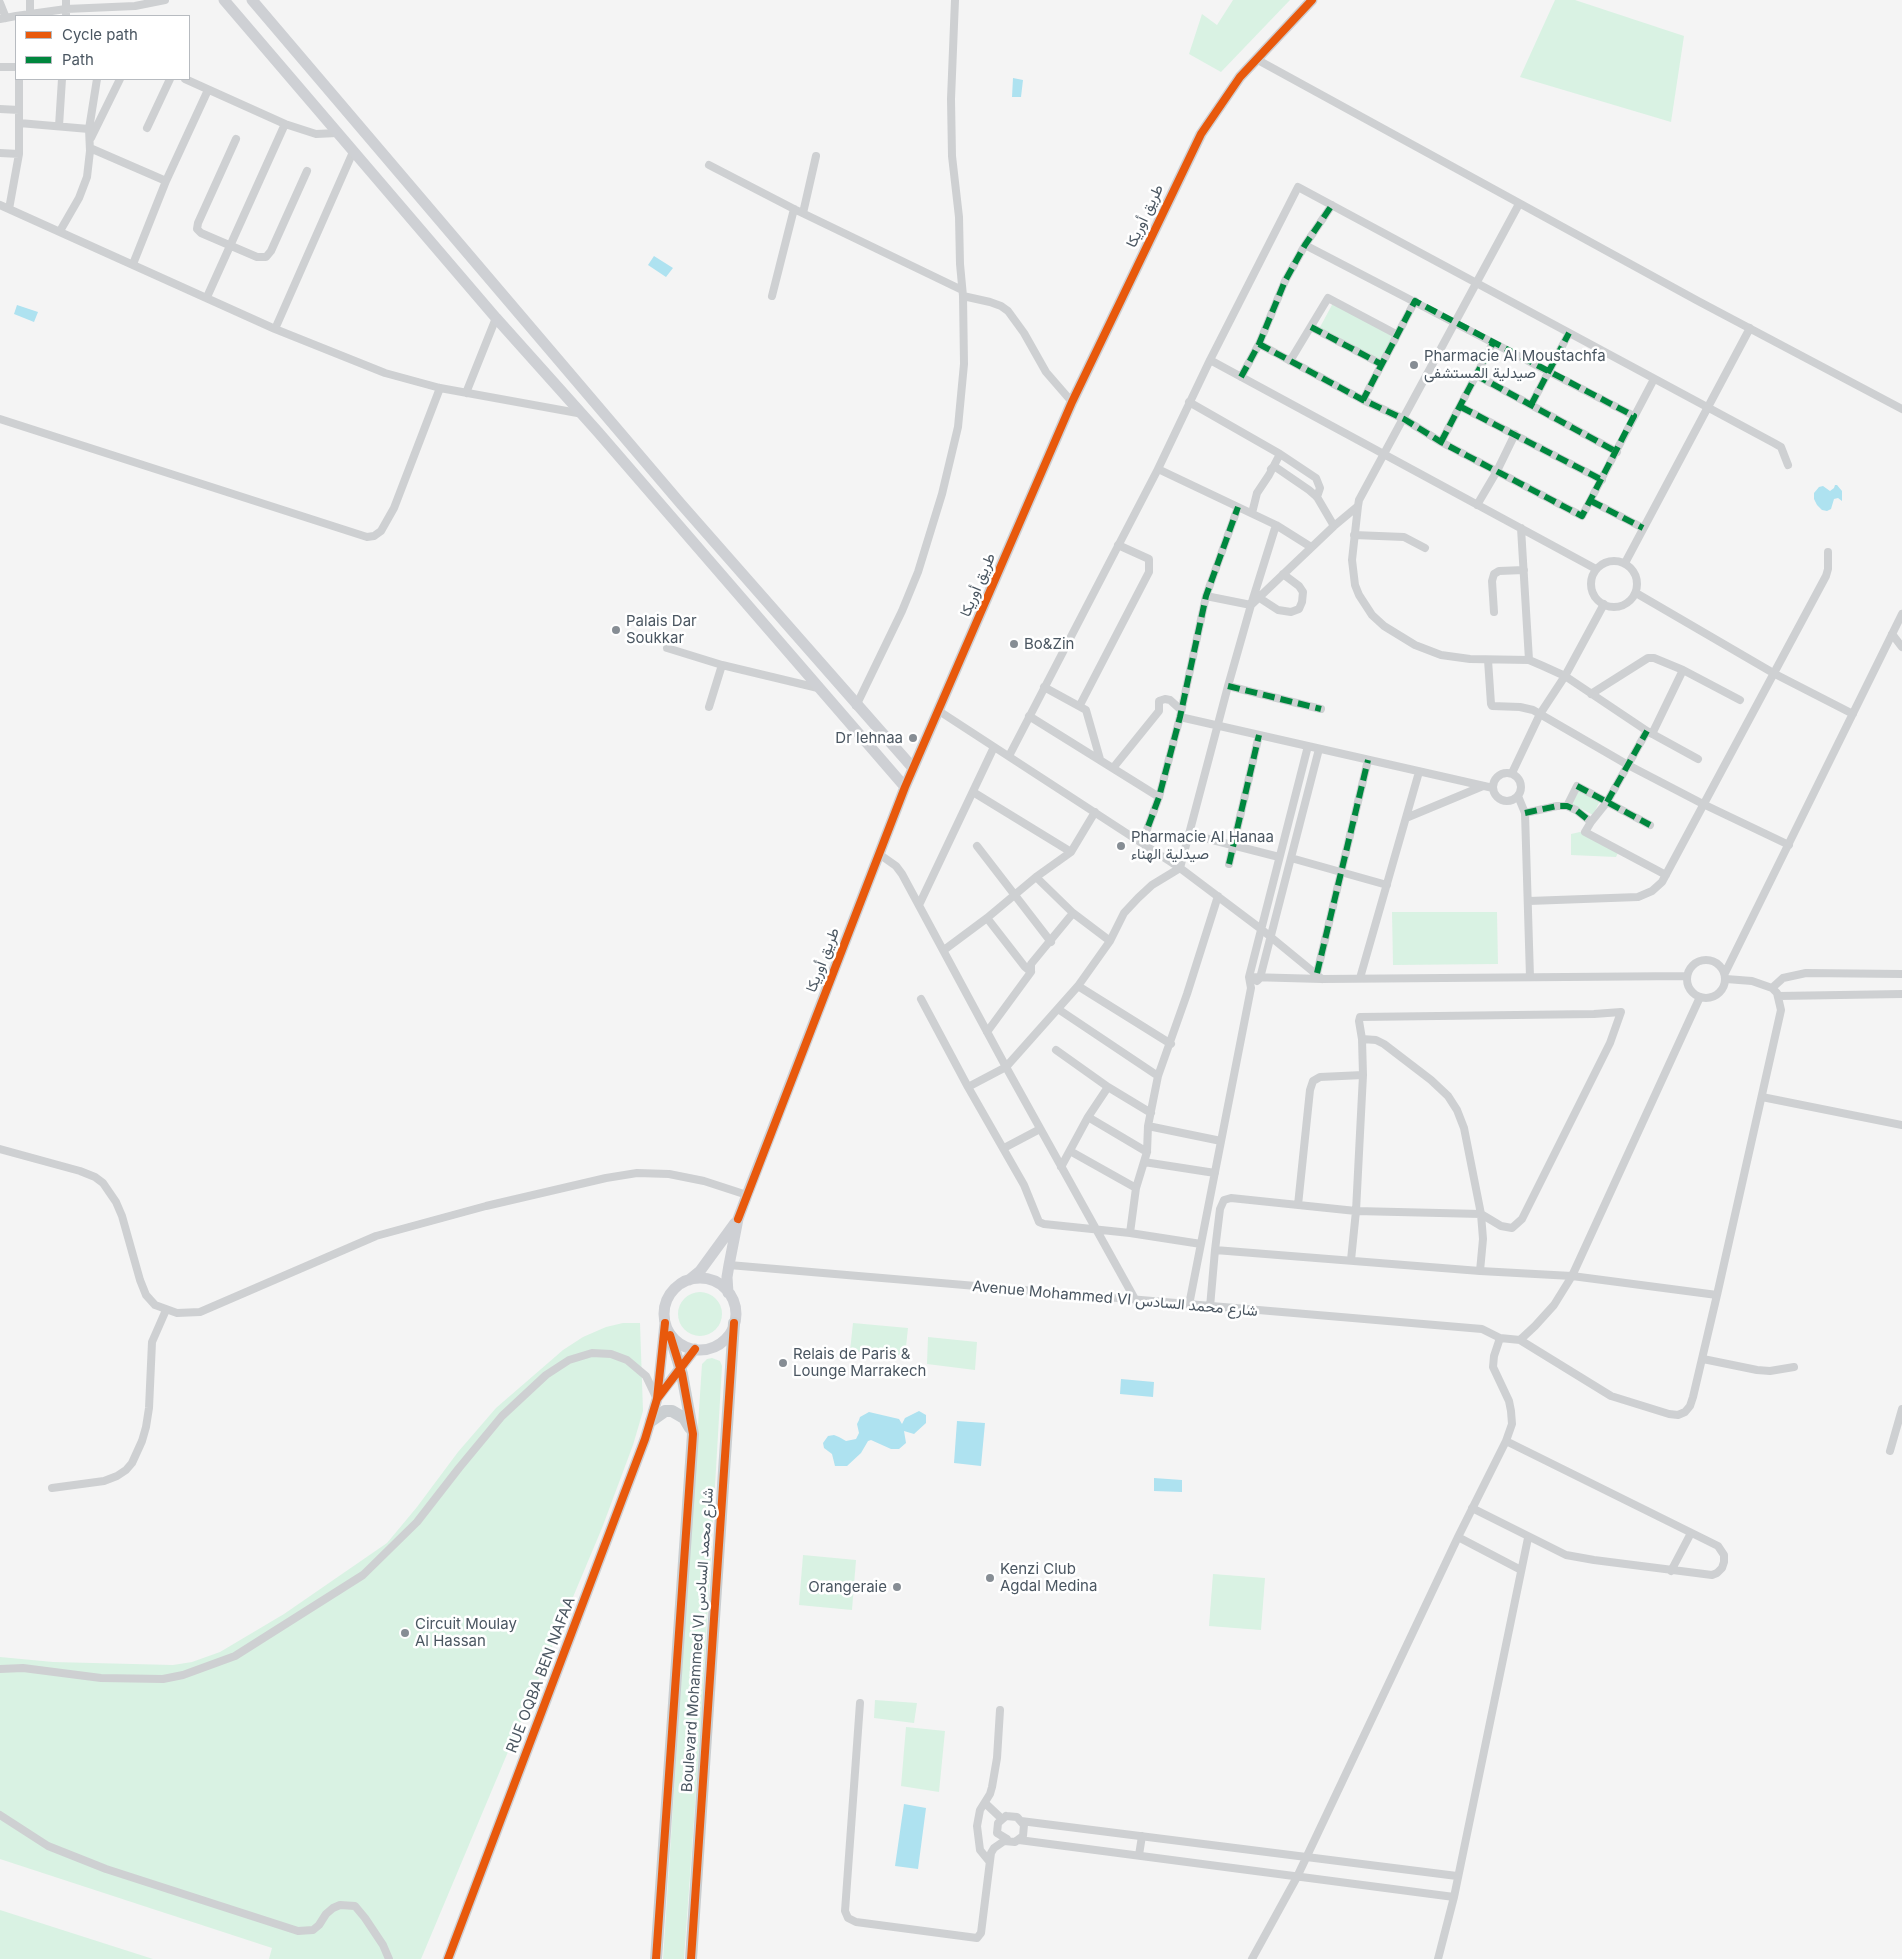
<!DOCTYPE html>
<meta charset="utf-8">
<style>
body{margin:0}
#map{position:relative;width:1902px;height:1959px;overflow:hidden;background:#f4f4f4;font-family:Inter,sans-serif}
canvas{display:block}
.legend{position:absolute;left:15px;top:15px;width:175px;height:65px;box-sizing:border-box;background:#fff;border:1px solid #b7bbc0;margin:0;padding:6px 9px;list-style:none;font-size:15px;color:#4a5661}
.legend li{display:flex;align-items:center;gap:10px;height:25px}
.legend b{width:25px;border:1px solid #b7bbc0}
</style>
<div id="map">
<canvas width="1902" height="1959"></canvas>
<ul class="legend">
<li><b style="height:6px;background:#e8590c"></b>Cycle path</li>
<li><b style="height:6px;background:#00873e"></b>Path</li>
</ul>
</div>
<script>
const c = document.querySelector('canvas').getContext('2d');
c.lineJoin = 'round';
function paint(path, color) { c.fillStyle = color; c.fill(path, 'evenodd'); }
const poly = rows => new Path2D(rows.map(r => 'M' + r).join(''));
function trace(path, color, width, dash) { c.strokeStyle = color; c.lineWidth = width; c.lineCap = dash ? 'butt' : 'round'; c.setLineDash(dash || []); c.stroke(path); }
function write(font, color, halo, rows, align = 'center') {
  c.font = font + ' Inter,Vazirmatn,sans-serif'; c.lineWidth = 5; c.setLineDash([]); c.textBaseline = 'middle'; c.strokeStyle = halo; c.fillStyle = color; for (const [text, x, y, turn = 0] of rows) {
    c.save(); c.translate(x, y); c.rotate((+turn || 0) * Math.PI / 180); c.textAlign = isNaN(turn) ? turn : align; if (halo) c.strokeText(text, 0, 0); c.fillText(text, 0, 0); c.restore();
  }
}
paint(poly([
 [1233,0,1290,0,1221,72,1189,54,1202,14,1217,25],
 [1555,0,1575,0,1684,36,1671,122,1520,77],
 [1333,303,1394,336,1380,361,1319,329],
 [1578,787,1601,799,1593,815,1570,803],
 [1580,832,1620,849,1616,857,1571,855,1571,834],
 [1392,912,1497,912,1498,964,1393,965],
 '678 1314a22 22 0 1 1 44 0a22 22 0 1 1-44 0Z',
 [623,1323,640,1323,643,1411,633,1445,602,1528,421,1959,269,1959,272,1948,0,1859,0,1657,53,1662,173,1665,192,1662,220,1652,284,1614,387,1543,417,1507,458,1452,496,1408,563,1350,583,1337,606,1327],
 [853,1323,908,1328,905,1356,850,1351],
 [928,1337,977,1342,975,1370,927,1364],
 [712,1358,720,1361,722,1366,702,1709,684,1959,663,1959,702,1364,707,1359],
 [803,1555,856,1560,852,1610,799,1605],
 [1213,1574,1265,1578,1261,1630,1209,1626],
 [875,1700,917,1703,914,1723,874,1718],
 [906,1727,945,1731,939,1792,901,1786],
 [0,1910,153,1959,0,1959]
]), '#d9f2e3');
paint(poly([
 [1013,78,1023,80,1021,97,1012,97],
 [654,256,673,268,666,277,648,265],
 [17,305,38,312,34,322,14,314],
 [1835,485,1837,485,1842,491,1842,501,1838,498,1834,499,1831,509,1827,511,1822,510,1817,505,1814,499,1814,493,1819,487,1823,486,1830,491,1834,488],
 [1121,1379,1154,1382,1153,1397,1120,1394],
 [919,1411,926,1415,926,1423,914,1434,904,1431,906,1443,899,1449,891,1449,871,1440,868,1441,861,1453,847,1466,835,1466,832,1454,824,1448,823,1443,828,1436,834,1435,839,1437,846,1441,856,1439,859,1433,857,1424,859,1420,860,1417,869,1412,899,1419,902,1424,905,1418],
 [957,1421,985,1423,981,1466,954,1463],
 [1154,1478,1182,1480,1182,1492,1154,1491],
 [904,1804,926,1808,918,1869,895,1866]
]), '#aee2f0');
trace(poly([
 [30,0,30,14],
 [0,3,6,18],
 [16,16,66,9,135,6,165,0],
 [66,16,66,0],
 [0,19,16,16],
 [1256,59,1698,301,1902,409],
 [0,67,16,67],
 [185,79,285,124,316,134,337,133],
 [0,109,19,110],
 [19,123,89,129],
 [59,126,62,79],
 [147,128,170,79],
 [91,138,120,79],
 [236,139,198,223,197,229,201,233,257,257,266,257,271,251,307,171],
 [90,148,166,181],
 [0,153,19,154],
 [709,165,794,209,962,290],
 [0,205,275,329,385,373,440,388,583,414],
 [9,209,19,154,19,79],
 [803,213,816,156],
 [60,231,79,198,87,177,90,151,89,129,97,79],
 [1305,245,1634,416],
 [133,264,166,181,208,90],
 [772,296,794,209],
 [963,296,990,302,1001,306,1008,311,1024,333,1046,372,1072,402],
 [207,297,285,124],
 [1311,327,1381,364],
 [275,329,353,152],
 [1259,344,1363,400,1404,419,1441,442,1582,516,1654,379],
 [1210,360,1596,569],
 [1290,361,1328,298,1396,334],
 [1476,375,1617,452],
 [1241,377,1259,344,1285,281,1305,245,1332,205],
 [466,393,496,318],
 [1363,400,1415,301],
 [1189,402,1280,454,1269,475,1257,493,1252,513],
 [1531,405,1569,333],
 [1461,407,1602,480],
 [0,419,367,537,374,536,381,531,394,508,440,388],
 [1441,442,1493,343],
 [1280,454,1316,478,1320,488,1317,497],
 [1158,469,1276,525,1311,547],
 [1271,469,1274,466,1309,490,1317,497,1334,526],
 [1591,501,1643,528],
 [1477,505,1497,471,1515,434],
 [1358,506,1352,560,1355,585,1359,595,1372,615,1384,626,1415,645,1441,655,1470,659,1529,660,1543,666,1565,676,1647,731,1698,759],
 [1521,528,1529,660],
 [1354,535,1404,537,1425,548],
 '1591 584a23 23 0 1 1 46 0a23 23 0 1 1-46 0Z',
 [1625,563,1750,328],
 [1636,593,1775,674,1853,714],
 [1206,596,1251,605,1334,526,1358,506,1359,500,1519,204],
 [1258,597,1278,610,1291,612,1299,609,1302,602,1303,592,1299,586,1283,574],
 [1494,612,1492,581,1494,574,1499,571,1524,570],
 [1892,634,1902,647],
 [667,648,722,665,818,688],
 [1488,660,1491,704,1492,706,1520,707,1533,710,1628,765,1703,804,1789,845],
 [1228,686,1321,709],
 [1044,687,1086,710,1100,759],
 [1591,694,1648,658,1654,658,1683,670,1740,700],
 [1080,705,1149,572,1149,559,1118,545],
 [856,706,902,611,918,572,942,494,958,427,964,364,963,296,960,264,959,217,952,156,951,99,955,0],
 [709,707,722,665],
 [939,711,1180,868,1261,929,1322,979],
 [1029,716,1159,797],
 [1180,717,1493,788],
 [1647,731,1607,802,1591,822,1585,832,1666,875],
 [1652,734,1683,670],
 [1009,756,1158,469,1210,360,1298,187,1774,443,1781,447,1788,465],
 [1113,768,1159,711,1159,701,1165,699,1170,700,1180,709],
 '1493 787a14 14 0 1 1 28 0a14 14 0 1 1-28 0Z',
 [1512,773,1540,714,1565,676,1604,604],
 [973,792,1071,852],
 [1518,796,1525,813,1530,977],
 [1567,806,1577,786,1650,825],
 [1525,813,1557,806,1567,806,1576,810,1591,822],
 [1406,818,1483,786],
 [1189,834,1279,857],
 [1142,843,1159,797,1180,717,1206,596,1238,507],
 [977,846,1051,942],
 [879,854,896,866,902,874,1006,1067,1136,1301],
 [1291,858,1387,885],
 [1229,864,1259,735],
 [1036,877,1073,913,1110,941],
 [1529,901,1638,897,1652,891,1662,882,1826,576,1828,569,1828,552],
 [919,905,994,747],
 [987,918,1025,967,1031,972],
 [944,950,987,918,1036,877,1071,852,1095,812],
 '1687 979a19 19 0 1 1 38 0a19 19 0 1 1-38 0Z',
 [1317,973,1368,760],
 [1725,973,1902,614],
 [1249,977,1322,979,1687,976],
 [1360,978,1419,772],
 [1257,981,1260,978,1319,749],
 [1078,986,1171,1044],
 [1772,988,1783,978,1806,973,1902,974],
 [1778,996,1902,994],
 [921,999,968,1087,1024,1185,1039,1222,1044,1224,1130,1233,1201,1244],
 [1058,1009,1158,1076],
 [987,1032,1031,972,1031,964,1073,913],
 [1056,1050,1108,1087],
 [968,1087,1006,1067,1078,986,1110,941,1124,913,1138,898,1152,885,1180,868,1228,686,1251,605,1276,525],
 [1762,1097,1902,1125],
 [1088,1117,1147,1152],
 [1148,1126,1221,1141],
 [1004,1148,1040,1129],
 [0,1149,80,1171,95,1177,103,1183,116,1202,122,1216,140,1280,146,1295,155,1305,177,1313,200,1312,376,1236,486,1206,606,1178,637,1173,669,1174,704,1181,747,1195],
 [1070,1151,1136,1188],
 [1144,1162,1215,1173],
 [1061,1167,1088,1117,1108,1087,1151,1113],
 [1298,1205,1310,1090,1313,1081,1320,1077,1363,1075],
 [1130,1233,1136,1188,1147,1152,1148,1126,1158,1076,1187,994,1218,896],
 [1215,1250,1480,1271,1572,1276,1700,997],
 [1351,1260,1356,1211,1363,1075,1362,1039,1359,1021,1360,1017,1594,1014,1621,1012,1610,1043,1522,1219,1512,1228,1501,1226,1481,1214,1464,1128,1457,1110,1448,1096,1431,1080,1384,1044,1376,1040,1362,1039],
 [729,1265,1482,1329,1500,1338,1520,1340,1535,1326,1554,1305,1572,1276,1717,1295,1781,1010,1777,993,1772,988,1752,981,1726,979],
 [1189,1305,1251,988,1249,977,1308,746],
 [1210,1307,1215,1250,1220,1209,1224,1200,1231,1198,1356,1211,1481,1214,1483,1239,1480,1271],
 [1520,1340,1611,1396,1669,1414,1678,1415,1685,1412,1690,1406,1693,1397,1717,1295],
 [1703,1359,1757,1370,1770,1371,1794,1367],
 [1890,1451,1902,1409],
 [52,1488,104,1481,117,1476,126,1470,132,1463,142,1441,146,1427,149,1408,152,1342,166,1310],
 [1472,1508,1566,1555,1594,1560,1712,1575,1717,1573,1722,1568,1724,1562,1724,1555,1718,1546,1506,1441],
 [1458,1537,1521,1570],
 [1671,1571,1691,1533],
 [0,1669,23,1668,101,1678,163,1679,183,1675,235,1656,363,1575,417,1522,459,1468,502,1416,546,1375,569,1360,592,1353,611,1354,627,1360,646,1376,656,1397],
 [860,1703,845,1911,848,1918,856,1922,977,1938,981,1933,991,1853,994,1848,1007,1839],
 [985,1803,1002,1819],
 [0,1815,48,1846,106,1869,298,1931,313,1930,319,1925,326,1914,333,1908,340,1905,355,1906,365,1918,383,1945,389,1959],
 [1006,1816,1017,1817,1024,1825,1023,1836,1015,1842,1004,1841,1007,1839,997,1833,998,1823,1006,1816],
 [1021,1821,1457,1876],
 [1019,1840,1454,1897],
 [1139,1855,1142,1836],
 [989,1861,980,1850,977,1826,980,1810,990,1794,992,1787,997,1758,1000,1710],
 [1252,1959,1297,1877,1458,1537,1506,1441,1512,1424,1511,1411,1509,1401,1493,1367,1494,1356,1500,1338],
 [1438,1959,1454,1897,1528,1538]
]), '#ced0d2', 8);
trace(poly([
 [224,0,496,318,598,432,905,787],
 [252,0,681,504,913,768],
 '664 1314a36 36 0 1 1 72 0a36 36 0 1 1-72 0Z',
 [689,1280,700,1271,735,1223],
 [728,1293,727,1277,729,1265,738,1219,747,1195,905,787,1072,402,1201,134,1240,77,1312,0],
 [658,1397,695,1349],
 [448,1959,645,1439,657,1399,665,1323]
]), '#ced0d4', 11);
trace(poly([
 [651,1421,665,1411,672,1411,684,1418,690,1428],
 [656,1959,693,1434,682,1374,670,1335],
 [691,1959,734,1323]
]), '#caced1', 12);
trace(poly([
 [1311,327,1381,364],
 [1259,344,1363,400,1404,419,1441,442,1582,516,1634,416,1415,301,1363,400],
 [1476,375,1617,452],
 [1241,377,1259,344,1285,281,1305,245,1332,205],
 [1531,405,1569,333],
 [1461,407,1602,480],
 [1441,442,1493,343],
 [1591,501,1643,528],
 [1228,686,1321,709],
 [1577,786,1650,825],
 [1607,802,1647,731],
 [1525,813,1557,806,1567,806,1576,810,1591,822],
 [1142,843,1159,797,1180,717,1206,596,1238,507],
 [1229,864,1259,735],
 [1317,973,1368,760]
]), '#00873e', 6, [12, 6]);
trace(poly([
 [738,1219,905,787,1072,402,1201,134,1240,77,1312,0],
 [657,1399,695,1349],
 [448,1959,645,1439,657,1399,665,1323],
 [656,1959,693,1434,682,1374,670,1335],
 [691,1959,734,1323]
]), '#e8590c', 8);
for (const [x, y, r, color] of [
 [1414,365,5,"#868d94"],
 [616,630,5,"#868d94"],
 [1014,644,5,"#868d94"],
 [913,738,5,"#868d94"],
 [1121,846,5,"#868d94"],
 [783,1363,5,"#868d94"],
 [990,1578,5,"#868d94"],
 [897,1587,5,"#868d94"],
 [405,1633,5,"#868d94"]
]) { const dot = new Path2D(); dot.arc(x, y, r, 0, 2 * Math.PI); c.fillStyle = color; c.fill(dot); trace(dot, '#fff', 2); }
write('15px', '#4a5661', '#fff', [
 ["طريق أوريكا",1145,216,-65],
 ["طريق أوريكا",978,585,-67],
 ["طريق أوريكا",823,960,-69],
 ["Avenue Mohammed VI شارع محمد السادس",1115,1299,5],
 ["Boulevard Mohammed VI شارع محمد السادس",698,1640,-86],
 ["RUE OQBA BEN NAFAA",541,1675,-69]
]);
write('15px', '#4a5661', '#fff', [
 ["Pharmacie Al Moustachfa",1424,356],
 ["صيدلية المستشفى",1424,373],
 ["Palais Dar",626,621],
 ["Soukkar",626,638],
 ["Bo&Zin",1024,644],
 ["Dr lehnaa",903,738,"right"],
 ["Pharmacie Al Hanaa",1131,837],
 ["صيدلية الهناء",1131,854],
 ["Relais de Paris &",793,1354],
 ["Lounge Marrakech",793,1371],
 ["Kenzi Club",1000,1569],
 ["Agdal Medina",1000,1586],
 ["Orangeraie",887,1587,"right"],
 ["Circuit Moulay",415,1624],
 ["Al Hassan",415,1641]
], 'left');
</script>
